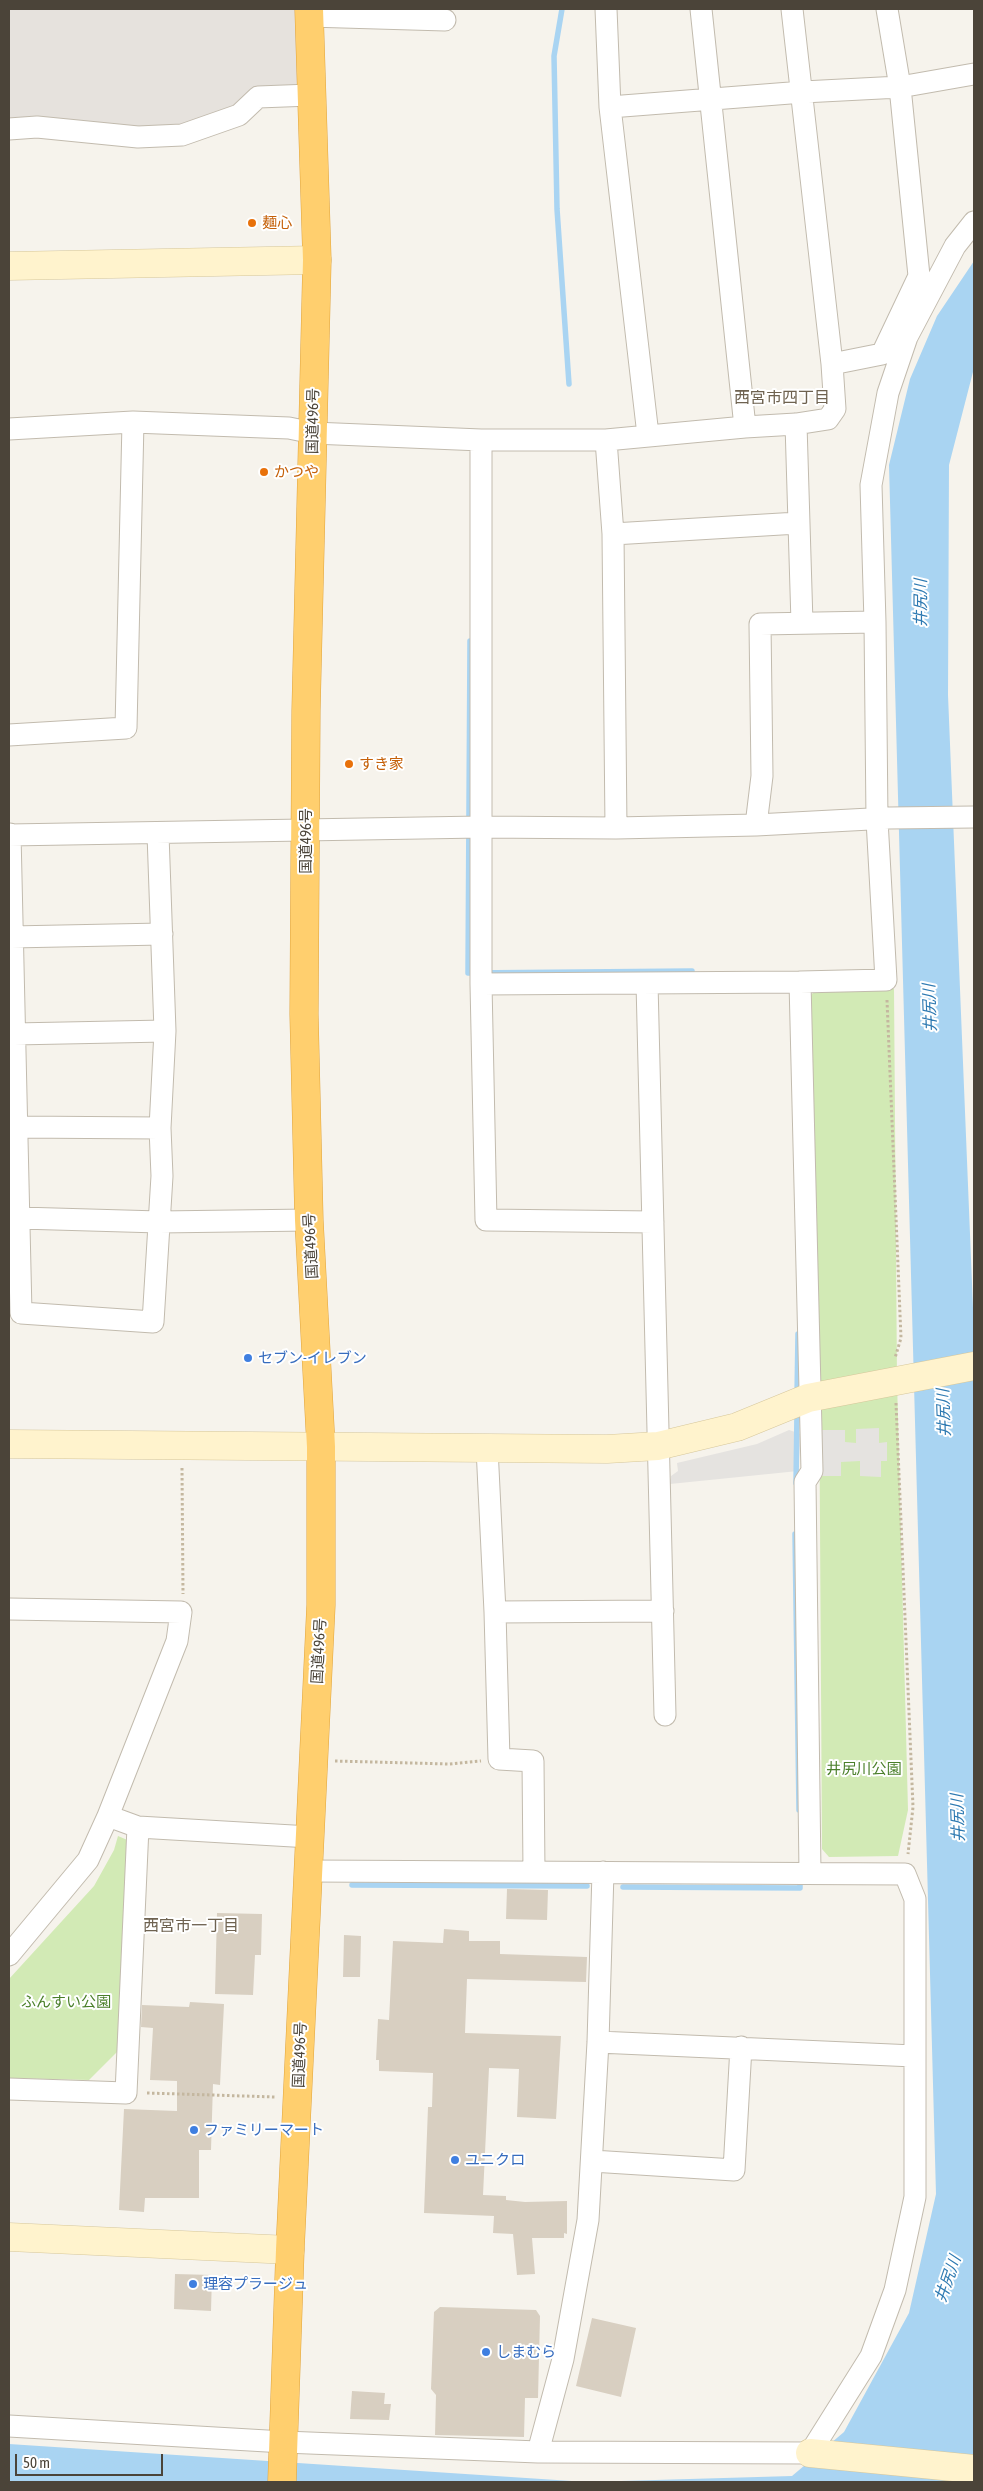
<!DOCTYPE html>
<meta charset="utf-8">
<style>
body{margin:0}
#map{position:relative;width:983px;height:2491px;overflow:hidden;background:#f6f3ec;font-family:"Asap Condensed",sans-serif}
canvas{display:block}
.frame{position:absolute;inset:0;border:10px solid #4b4439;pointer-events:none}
.scale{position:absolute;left:15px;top:2454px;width:148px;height:22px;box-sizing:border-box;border:2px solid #4b4439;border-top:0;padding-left:6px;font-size:15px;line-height:18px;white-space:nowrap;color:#4b4439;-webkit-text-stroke:4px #fff;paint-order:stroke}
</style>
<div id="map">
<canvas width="983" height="2491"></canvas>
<div class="frame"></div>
<div class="scale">50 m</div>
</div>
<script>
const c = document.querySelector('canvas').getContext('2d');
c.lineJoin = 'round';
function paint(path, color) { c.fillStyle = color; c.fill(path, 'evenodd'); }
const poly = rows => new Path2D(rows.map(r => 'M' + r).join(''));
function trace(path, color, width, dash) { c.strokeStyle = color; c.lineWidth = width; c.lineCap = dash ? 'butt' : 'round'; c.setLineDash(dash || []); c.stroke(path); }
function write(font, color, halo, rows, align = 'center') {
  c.font = font + ' "Asap Condensed","Noto Sans JP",sans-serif'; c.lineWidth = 4; c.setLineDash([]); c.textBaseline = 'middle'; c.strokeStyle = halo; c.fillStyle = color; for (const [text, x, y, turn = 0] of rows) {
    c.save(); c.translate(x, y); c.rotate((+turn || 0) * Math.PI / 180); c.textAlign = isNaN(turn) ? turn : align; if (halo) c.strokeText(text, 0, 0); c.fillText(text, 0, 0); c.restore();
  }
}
paint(poly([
 [9,9,309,9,311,95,258,97,210,127,9,129]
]), '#e6e2dd');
paint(poly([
 [894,989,897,1380,908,1810,898,1856,829,1857,822,1849,819,1364,808,998,816,990],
 [118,1836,132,1842,118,2051,89,2080,9,2078,9,1979,94,1886,114,1850]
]), '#d2eab5');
paint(poly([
 [879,1428,879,1443,887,1442,887,1461,881,1461,881,1477,860,1476,860,1461,841,1462,841,1476,820,1476,819,1430,845,1430,845,1442,856,1443,856,1429],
 [789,1430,801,1434,798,1471,670,1484,671,1476,678,1471,677,1463,757,1444]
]), '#e5e3e0');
paint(poly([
 [974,261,974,368,949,465,948,695,974,1332,974,2482,9,2482,9,2444,587,2482,792,2476,844,2432,909,2313,936,2194,889,465,910,379,937,316]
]), '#a9d4f2');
trace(poly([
 [562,9,554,56,557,209,569,384],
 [470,641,468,973,692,971],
 [797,1395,798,1334],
 [796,1483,797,1412],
 [795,1534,799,1810],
 [352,1885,587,1886],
 [623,1887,800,1888,800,1877]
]), '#a9d4f2', 5.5);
paint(poly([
 [507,1889,548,1890,547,1920,506,1919],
 [217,1913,262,1914,261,1955,255,1955,253,1995,215,1994],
 [444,1929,469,1931,469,1941,500,1941,500,1954,587,1957,586,1982,467,1979,465,2033,561,2036,556,2119,517,2117,519,2069,489,2068,483,2195,506,2196,506,2200,525,2202,567,2201,567,2234,564,2233,564,2238,532,2238,535,2274,517,2275,513,2234,493,2233,494,2216,424,2213,428,2107,432,2107,433,2073,379,2071,379,2060,376,2060,378,2019,389,2020,393,1941,443,1943],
 [344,1935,361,1936,360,1977,343,1977],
 [190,2002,224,2004,220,2085,213,2084,211,2150,199,2150,199,2198,145,2198,144,2212,119,2210,124,2109,177,2111,177,2081,150,2080,153,2028,141,2027,142,2005,189,2007],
 [175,2274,212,2275,211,2311,174,2309],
 [440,2307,536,2310,540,2316,538,2398,525,2398,524,2437,435,2435,436,2395,431,2389,434,2312],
 [592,2318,636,2328,621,2397,576,2386],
 [352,2391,385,2393,384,2404,391,2404,389,2420,350,2419]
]), '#d8cfc1');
const street = poly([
 [606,9,610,107,648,435],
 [701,9,745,427],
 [309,16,445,20],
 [610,107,803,92,900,87,974,74],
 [9,129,37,127,138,137,182,135,239,115,258,97,311,95],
 [832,364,882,354,919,276,900,87,887,9],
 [796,424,802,623],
 [9,429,133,422,289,428,313,433,481,440,606,440,745,427,796,424,828,419,835,409,832,364,792,9],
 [481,440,481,984,486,1220,653,1222],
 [606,440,613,534,616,828],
 [613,534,798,523],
 [9,735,126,728,133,422],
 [756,825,762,776,760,624,875,622],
 [10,834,21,1313,153,1322,162,1176,160,1128,165,1031,158,834],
 [9,835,480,827,616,828,756,825,889,818,974,817],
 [11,937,162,934],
 [647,983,665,1715],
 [481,984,800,982],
 [14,1034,165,1031],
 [16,1127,160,1128],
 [20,1218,159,1222,309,1220],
 [487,1448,495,1612,499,1759,533,1761,534,1872],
 [9,1609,181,1612,177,1641,108,1816],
 [495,1612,663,1611],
 [810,1873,805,1482,812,1471,800,982,886,980,877,820,875,622,871,485,888,393,907,337,955,246,974,222],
 [9,1955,88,1860,108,1816,138,1827,310,1837],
 [598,2042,914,2056],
 [9,2089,126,2093,138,1827],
 [592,2161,734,2170,741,2047],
 [9,2426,284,2442,538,2452,810,2453,871,2356,895,2290,915,2197,915,1899,905,1874,308,1871],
 [538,2452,563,2359,588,2220,598,2042,603,1872]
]);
const secondary = poly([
 [9,266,317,260],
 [9,1444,607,1449,658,1446,737,1427,808,1398,974,1366],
 [9,2237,290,2250],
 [810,2453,974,2469]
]);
const highway = poly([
 [282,2482,290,2250,321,1605,321,1447,309,1220,304,1014,306,711,317,260,309,9]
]);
trace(street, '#c2bbae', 23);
trace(secondary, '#d6c79b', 29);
trace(highway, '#e0a43c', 29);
trace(poly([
 [887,1000,901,1338,895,1358],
 [896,1403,913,1807,908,1854],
 [182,1468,183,1594],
 [335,1761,449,1764,481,1761],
 [147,2093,275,2097]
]), '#c4b79f', 3, [2.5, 2.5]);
trace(street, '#fff', 21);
trace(secondary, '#fff3cd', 28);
trace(highway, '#ffcf6e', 28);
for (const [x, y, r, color] of [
 [252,223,5,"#e8710a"],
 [264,472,5,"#e8710a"],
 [349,764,5,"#e8710a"],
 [248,1358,5,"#3f7fe0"],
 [194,2130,5,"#3f7fe0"],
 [455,2160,5,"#3f7fe0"],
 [193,2284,5,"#3f7fe0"],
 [486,2352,5,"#3f7fe0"]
]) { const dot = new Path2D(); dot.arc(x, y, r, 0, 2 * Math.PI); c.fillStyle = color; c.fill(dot); trace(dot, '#fff', 2); }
write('15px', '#c56008', '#fff', [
 ["麺心",262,223],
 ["かつや",274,472],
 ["すき家",359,764]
], 'left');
write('15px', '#4b4439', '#fff', [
 ["国道496号",313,421,-89],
 ["国道496号",306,841,-90],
 ["国道496号",311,1246,-93],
 ["国道496号",319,1651,-87],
 ["国道496号",300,2055,-88]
]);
write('15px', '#366cbe', '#fff', [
 ["セブン-イレブン",258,1358],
 ["ファミリーマート",204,2130],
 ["ユニクロ",465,2160],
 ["理容プラージュ",203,2284],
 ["しまむら",496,2352]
], 'left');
write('15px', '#4a7f2a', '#fff', [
 ["井尻川公園",864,1769],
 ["ふんすい公園",66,2002]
]);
write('16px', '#6e6250', '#fff', [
 ["西宮市四丁目",782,398],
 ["西宮市一丁目",191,1926]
]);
write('italic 16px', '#2e7ab2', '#fff', [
 ["井尻川",921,603,-90],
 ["井尻川",930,1008,-92],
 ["井尻川",944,1413,-92],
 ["井尻川",958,1818,-92],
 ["井尻川",948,2279,-71]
]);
</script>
